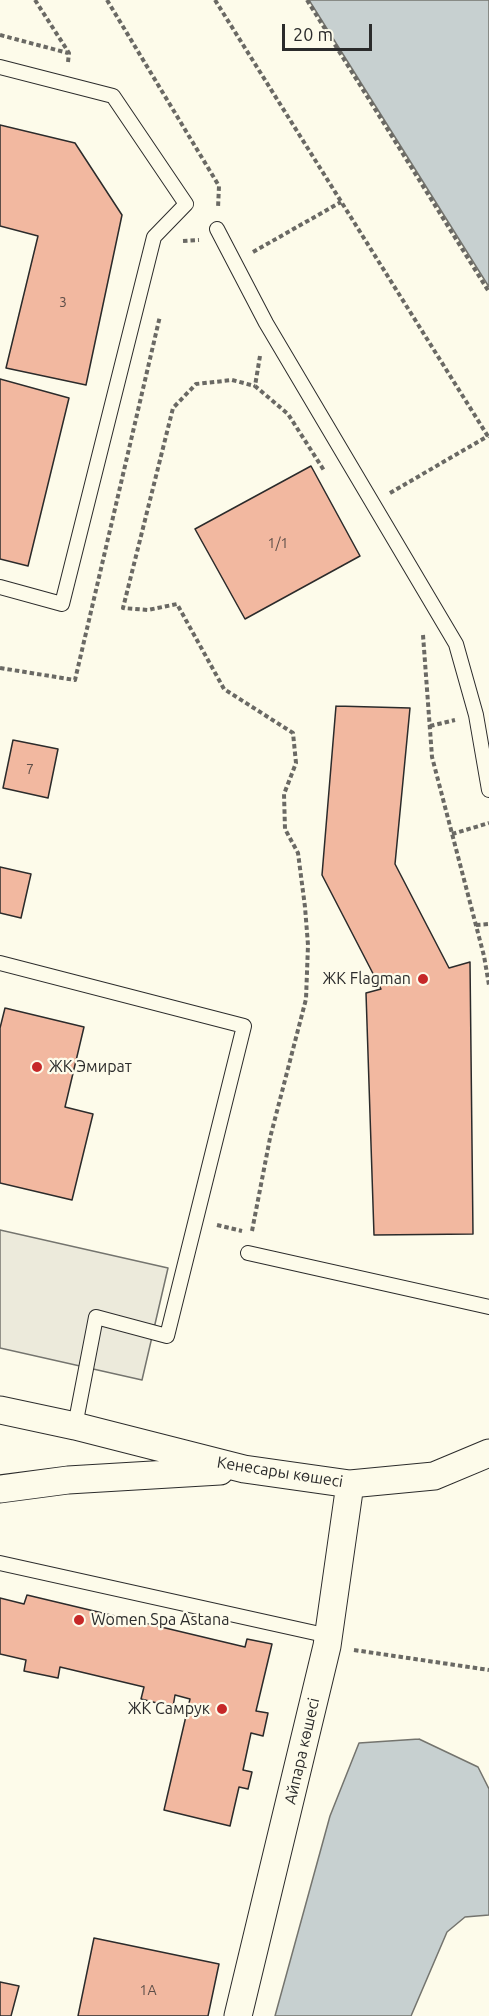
<!DOCTYPE html>
<meta charset="utf-8">
<style>
body{margin:0}
#map{position:relative;width:489px;height:2016px;overflow:hidden;background:#fdfbea;font-family:Ubuntu,sans-serif}
canvas{display:block}
.scale{position:absolute;left:282px;top:24px;width:90px;height:27px;box-sizing:border-box;border:3px solid #2b2b2b;border-top:0;padding-left:8px;font-size:18px;line-height:21px;white-space:nowrap;color:#2b2b2b;-webkit-text-stroke:4px #fdfbea;paint-order:stroke}
</style>
<div id="map">
<canvas width="489" height="2016"></canvas>
<div class="scale">20 m</div>
</div>
<script>
const c = document.querySelector('canvas').getContext('2d');
c.lineJoin = 'round';
function paint(path, color) { c.fillStyle = color; c.fill(path, 'evenodd'); }
const poly = rows => new Path2D(rows.map(r => 'M' + r).join(''));
function trace(path, color, width, dash) { c.strokeStyle = color; c.lineWidth = width; c.lineCap = dash ? 'butt' : 'round'; c.setLineDash(dash || []); c.stroke(path); }
function write(font, color, halo, rows, align = 'center') {
  c.font = font + ' Ubuntu,sans-serif'; c.lineWidth = 4.5; c.setLineDash([]); c.textBaseline = 'middle'; c.strokeStyle = halo; c.fillStyle = color; for (const [text, x, y, turn = 0] of rows) {
    c.save(); c.translate(x, y); c.rotate((+turn || 0) * Math.PI / 180); c.textAlign = isNaN(turn) ? turn : align; if (halo) c.strokeText(text, 0, 0); c.fillText(text, 0, 0); c.restore();
  }
}
const parking = poly([
 [0,1230,168,1268,142,1380,0,1348,0,1230]
]);
paint(parking, '#eceadb');
trace(parking, '#74746e', 1.5);
const water = poly([
 [309,0,489,0,489,287,405,153,309,0],
 [419,1739,478,1767,489,1789,489,1915,465,1917,447,1932,411,2016,275,2016,330,1816,359,1743,419,1739]
]);
paint(water, '#c7d0d0');
trace(water, '#74746e', 1.5);
const building = poly([
 [0,125,75,143,122,215,86,385,6,368,38,236,0,226,0,125],
 [0,379,69,398,28,566,0,559,0,379],
 [311,466,360,556,245,619,195,529,311,466],
 [336,706,410,708,395,864,449,968,470,962,473,1234,374,1235,366,993,381,989,322,875,336,706],
 [13,740,58,749,48,798,3,788,13,740],
 [0,867,31,874,21,918,0,913,0,867],
 [5,1008,84,1027,65,1107,93,1114,72,1200,0,1183,0,1028,5,1008],
 [27,1595,245,1647,247,1639,272,1644,256,1711,268,1713,263,1736,251,1733,243,1770,252,1772,248,1789,239,1787,230,1826,164,1810,190,1699,175,1695,173,1707,141,1699,144,1687,60,1667,58,1678,24,1671,26,1660,0,1654,0,1598,24,1604,27,1595],
 [94,1938,219,1964,208,2016,78,2016,94,1938],
 [0,1982,19,1986,11,2016,0,2016,0,1982]
]);
paint(building, '#f2b8a0');
trace(building, '#2b2b2b', 1.5);
const lane = poly([
 [0,67,113,96,186,204,154,237,62,604,0,587],
 [217,229,266,323,456,644,476,715,489,790],
 [0,963,244,1026,167,1336,96,1317,75,1426],
 [248,1253,489,1307],
 [0,1563,329,1636]
]);
const street = poly([
 [0,1410,75,1426,244,1469,350,1484,434,1476,489,1453],
 [0,1489,68,1480,220,1471],
 [238,2016,327,1646,350,1484]
]);
trace(lane, '#2b2b2b', 16);
trace(street, '#2b2b2b', 29);
trace(poly([
 [35,0,69,53,68,62],
 [107,0,219,186,218,208],
 [215,0,489,438],
 [307,0,489,292],
 [0,35,68,53],
 [183,241,199,240],
 [253,252,341,202],
 [260,356,255,386,288,414,325,472],
 [390,493,488,436],
 [423,635,432,757,484,956,489,985],
 [0,668,75,680,160,316],
 [430,726,455,720],
 [452,834,489,823],
 [476,925,489,924],
 [217,1225,242,1231],
 [252,1231,270,1138,306,999,308,945,305,907,298,853,285,829,284,794,296,763,293,733,224,689,177,604,148,610,123,608,173,408,196,384,232,380,255,386],
 [354,1650,489,1670]
]), '#6a6964', 4, [4.5, 3]);
trace(lane, '#fdfbea', 14);
trace(street, '#fdfbea', 27);
for (const [x, y, r, color] of [
 [423,979,6,"#c62828"],
 [37,1067,6,"#c62828"],
 [79,1620,6,"#c62828"],
 [222,1709,6,"#c62828"]
]) { const dot = new Path2D(); dot.arc(x, y, r, 0, 2 * Math.PI); c.fillStyle = color; c.fill(dot); trace(dot, '#fdfbea', 2); }
write('14px', '#5d4e48', null, [
 ["3",63,302],
 ["1/1",278,543],
 ["7",30,769],
 ["1А",148,1990]
]);
write('16px', '#2b2b2b', '#fdfbea', [
 ["ЖК Flagman",411,979],
 ["ЖК Эмират",49,1067,"left"],
 ["Women Spa Astana",91,1620,"left"],
 ["ЖК Самрук",210,1709]
], 'right');
write('16px', '#2b2b2b', '#fdfbea', [
 ["Кенесары көшесі",280,1472,9],
 ["Айпара көшесі",302,1751,-77]
]);
</script>
